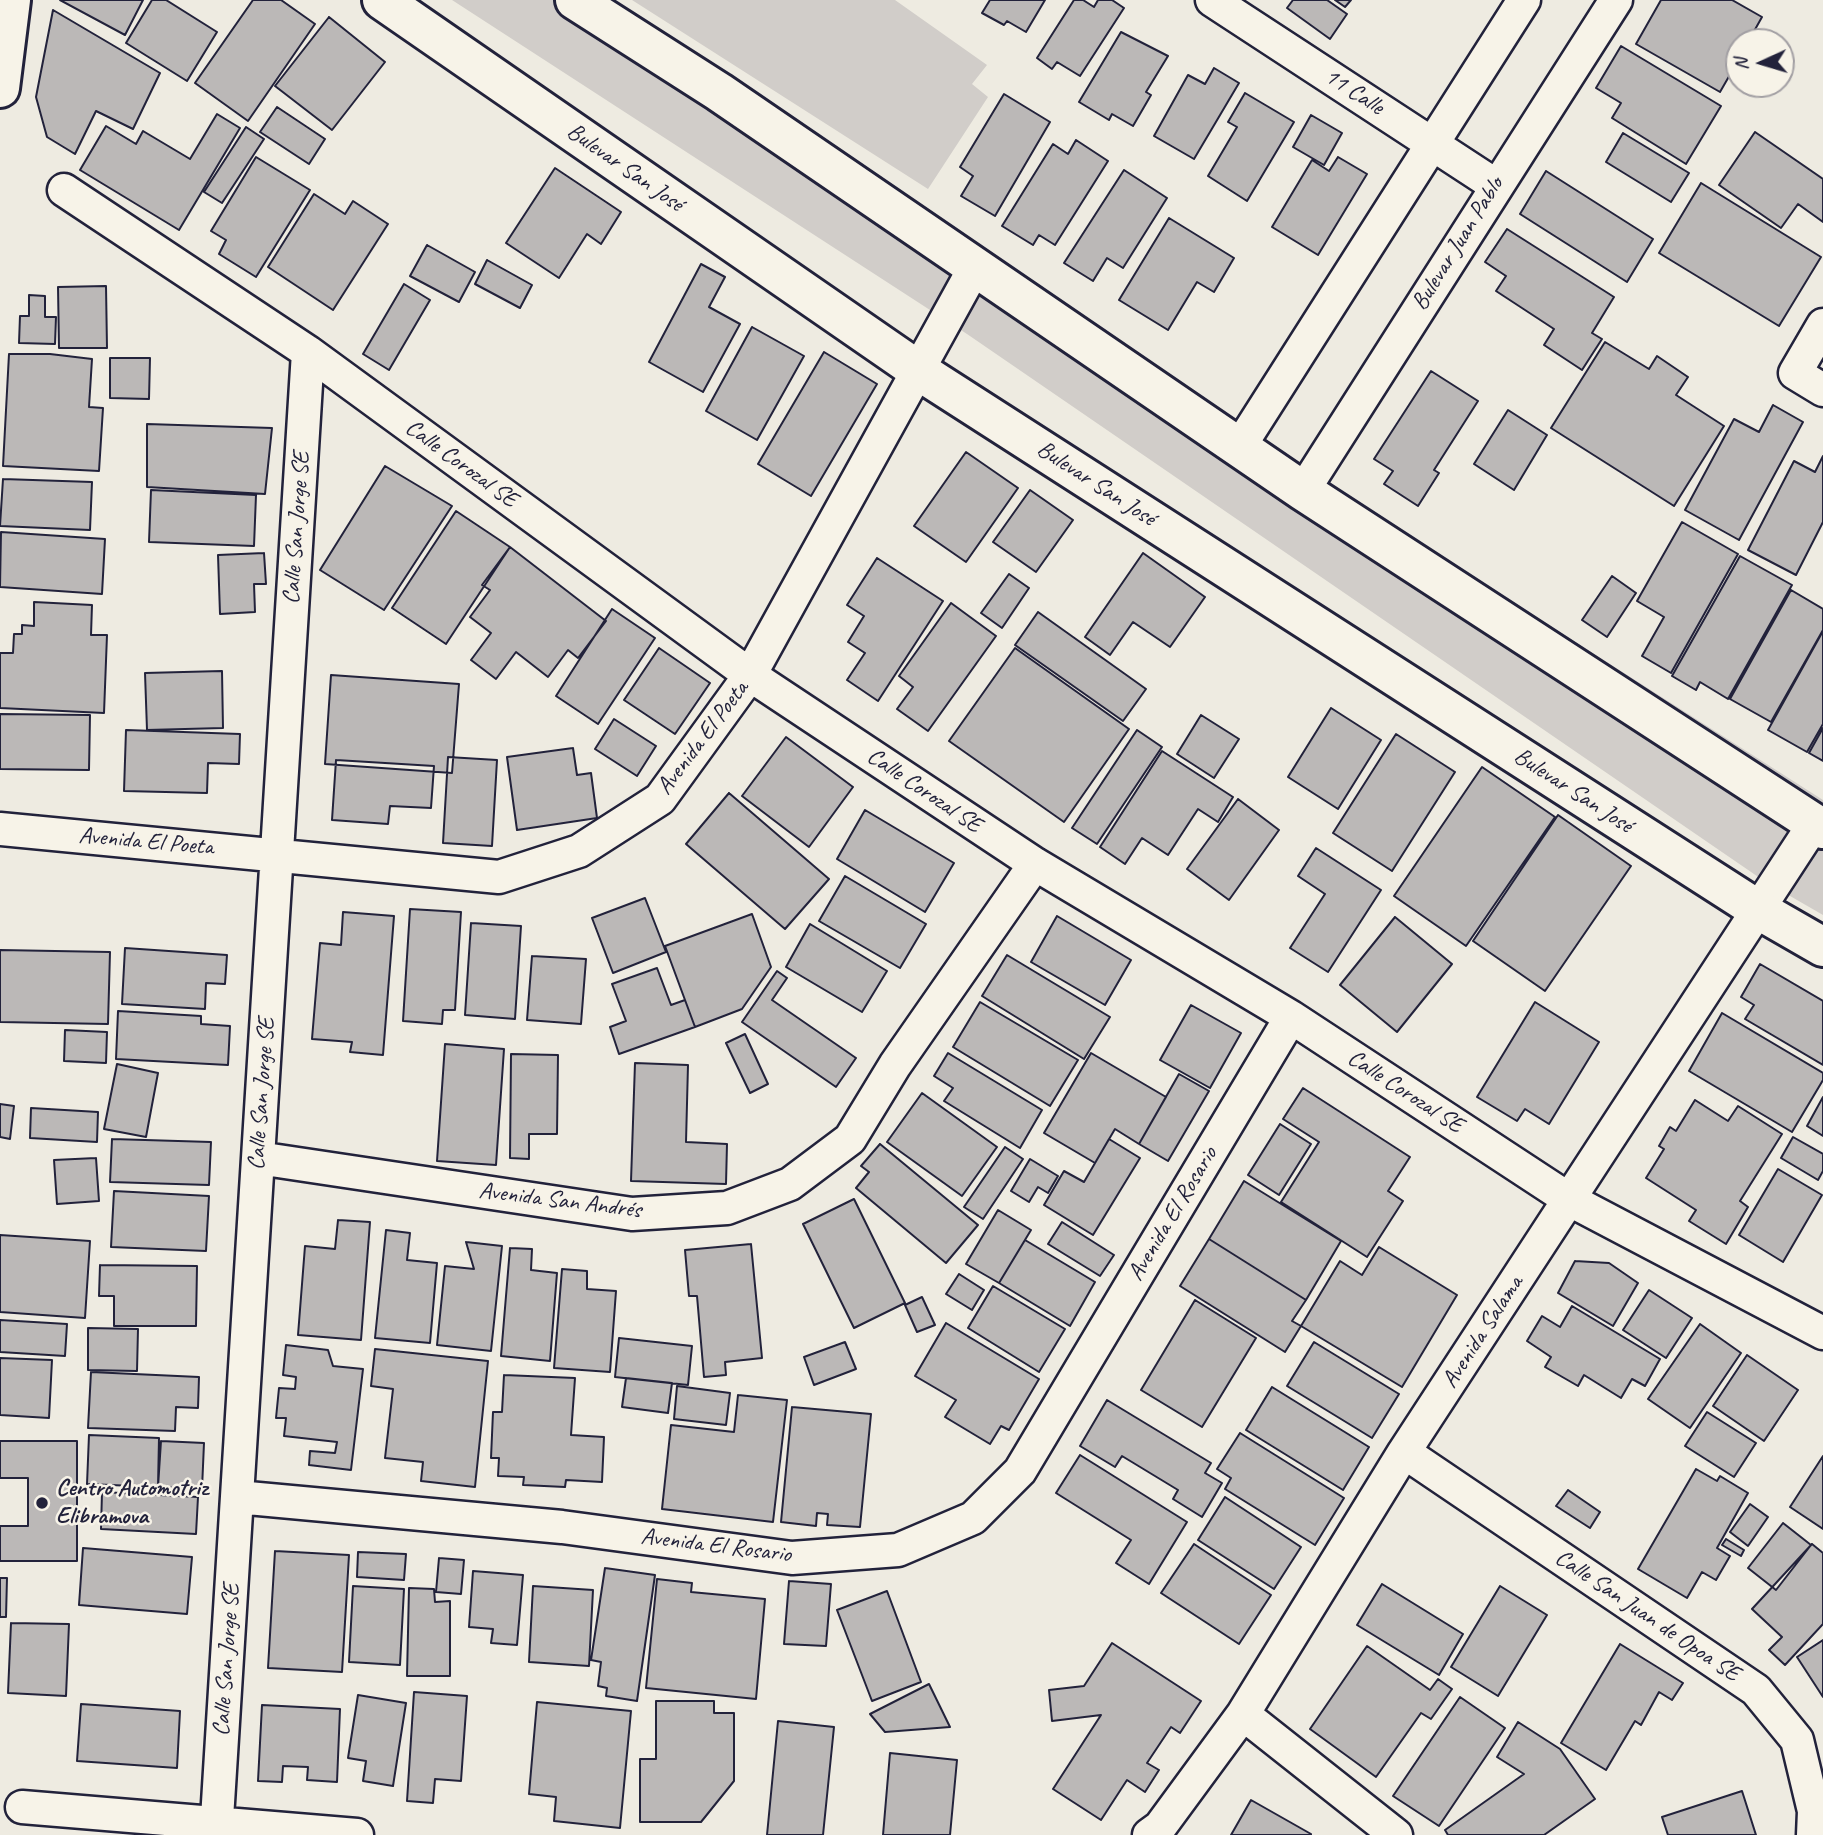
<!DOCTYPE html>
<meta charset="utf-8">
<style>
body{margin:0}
#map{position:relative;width:1823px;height:1835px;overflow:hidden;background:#eeebe1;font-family:Caveat,sans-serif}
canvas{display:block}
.north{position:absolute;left:1725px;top:28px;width:70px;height:70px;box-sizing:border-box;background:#f7f3e8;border:2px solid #a29fa3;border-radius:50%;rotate:266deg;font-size:19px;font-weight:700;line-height:28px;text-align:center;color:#22223b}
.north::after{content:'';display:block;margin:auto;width:24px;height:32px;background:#22223b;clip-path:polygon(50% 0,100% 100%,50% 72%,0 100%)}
</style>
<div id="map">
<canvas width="1823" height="1835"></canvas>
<div class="north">N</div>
</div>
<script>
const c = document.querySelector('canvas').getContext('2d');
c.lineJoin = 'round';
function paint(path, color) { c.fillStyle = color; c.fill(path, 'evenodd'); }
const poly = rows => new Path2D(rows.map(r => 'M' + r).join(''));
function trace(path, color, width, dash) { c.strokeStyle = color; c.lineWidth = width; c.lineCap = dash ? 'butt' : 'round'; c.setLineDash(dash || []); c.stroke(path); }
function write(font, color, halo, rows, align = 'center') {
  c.font = font + ' Caveat,sans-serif'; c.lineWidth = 5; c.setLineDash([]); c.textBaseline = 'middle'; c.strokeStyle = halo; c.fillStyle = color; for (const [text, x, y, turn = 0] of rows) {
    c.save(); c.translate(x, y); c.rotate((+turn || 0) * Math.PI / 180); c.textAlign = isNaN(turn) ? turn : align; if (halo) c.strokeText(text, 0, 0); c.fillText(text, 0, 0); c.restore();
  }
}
paint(poly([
 [452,0,574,0,1303,491,1411,537,1823,800,1823,806,1770,885,967,334],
 [632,0,895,0,987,65,972,84,988,97,928,189],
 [1823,814,1823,915,1771,885]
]), '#d1cdc9');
const building = poly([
 [60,0,143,0,125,35,60,0],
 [152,0,166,0,217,32,187,81,126,43,152,0],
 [253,0,281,0,315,24,248,121,195,83,253,0],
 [990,0,1045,0,1026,32,1007,21,1004,25,982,13,990,0],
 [1074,0,1083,0,1094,7,1098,0,1112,0,1124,8,1080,76,1057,62,1052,69,1037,58,1074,0],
 [1293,0,1327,0,1347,14,1330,39,1287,8,1293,0],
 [1335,0,1351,0,1345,7,1335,0],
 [1661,0,1732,0,1762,17,1748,42,1739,42,1739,59,1720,92,1636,44,1661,0],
 [53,10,160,73,133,129,96,111,75,154,47,137,36,97,53,10],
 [329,17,385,62,332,130,275,86,329,17],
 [1121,32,1168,56,1146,92,1151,95,1133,126,1112,114,1109,120,1079,102,1121,32],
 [1621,46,1721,106,1686,164,1612,118,1621,103,1596,88,1621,46],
 [1214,68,1239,83,1194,159,1154,136,1188,75,1205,84,1214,68],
 [1245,93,1294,122,1247,201,1208,176,1237,127,1228,122,1245,93],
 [1004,94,1050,122,995,216,961,196,973,176,960,167,1004,94],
 [277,107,325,139,309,164,260,132,277,107],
 [217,114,240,128,179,230,80,170,106,126,136,144,143,131,190,159,217,114],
 [1311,115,1342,133,1324,165,1293,147,1311,115],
 [246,127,264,139,222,203,204,192,246,127],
 [1755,132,1823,179,1823,222,1798,204,1781,228,1719,185,1755,132],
 [1623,133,1689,173,1671,202,1606,162,1623,133],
 [1076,140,1108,161,1055,245,1039,235,1033,245,1002,226,1053,144,1068,154,1076,140],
 [256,157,310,190,256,277,219,254,226,240,211,231,256,157],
 [1338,157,1367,174,1318,255,1272,227,1312,160,1329,171,1338,157],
 [555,168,621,212,601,244,587,234,559,278,506,243,555,168],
 [1124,170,1167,198,1123,268,1107,258,1093,281,1064,263,1124,170],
 [1546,171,1653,239,1627,282,1520,214,1546,171],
 [1701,183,1821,257,1779,326,1659,253,1701,183],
 [314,194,345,214,353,201,388,224,333,310,268,267,314,194],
 [1169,218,1234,258,1214,292,1197,282,1168,330,1119,300,1169,218],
 [1507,229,1614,297,1592,333,1602,339,1582,370,1544,345,1554,329,1496,291,1506,276,1485,262,1507,229],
 [427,245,475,272,459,302,410,276,427,245],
 [487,260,532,285,520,308,475,284,487,260],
 [701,264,725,277,709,307,740,324,703,392,649,362,701,264],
 [404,284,430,300,389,370,363,354,404,284],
 [106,286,107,348,59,348,58,287,106,286],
 [29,295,45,296,45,317,56,317,55,344,19,343,20,316,29,316,29,295],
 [752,327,804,356,757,440,706,411,752,327],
 [1605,342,1649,369,1657,356,1688,377,1676,395,1724,426,1674,506,1551,428,1605,342],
 [824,352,877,384,811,496,758,464,824,352],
 [9,354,50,354,92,359,89,407,103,408,99,471,3,466,9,354],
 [110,358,150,358,149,399,110,398,110,358],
 [1431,371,1478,401,1434,470,1439,473,1418,506,1384,484,1393,471,1374,459,1431,371],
 [1773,405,1803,422,1739,540,1685,510,1734,419,1759,432,1773,405],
 [1508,410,1547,435,1514,490,1474,464,1508,410],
 [147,424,272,428,265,494,147,487,147,424],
 [966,452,1018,488,966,562,914,526,966,452],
 [1823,456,1823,522,1796,575,1748,550,1794,461,1815,472,1823,456],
 [385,466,452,506,384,610,320,570,385,466],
 [3,479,92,482,90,530,0,526,3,479],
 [151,490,256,495,254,546,149,542,151,490],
 [1030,490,1073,520,1036,572,993,542,1030,490],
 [456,511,510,547,446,644,392,608,456,511],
 [1682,522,1738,554,1671,673,1642,656,1664,617,1637,601,1682,522],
 [1,532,105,539,102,594,0,587,1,532],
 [510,547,606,621,578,658,568,650,548,677,516,652,496,679,471,660,491,633,470,617,490,590,482,585,510,547],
 [264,553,266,584,254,584,255,612,220,614,218,555,264,553],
 [1143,553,1205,597,1170,647,1133,622,1110,655,1085,637,1143,553],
 [1740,556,1792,585,1728,699,1700,682,1696,690,1672,676,1740,556],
 [877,558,943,601,878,701,847,680,865,653,848,642,864,616,847,605,877,558],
 [1009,574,1029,588,1002,628,981,613,1009,574],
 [1612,576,1636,593,1607,637,1582,620,1612,576],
 [1791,590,1823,609,1823,630,1771,722,1730,699,1791,590],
 [34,602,92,605,91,635,107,635,104,713,0,708,0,653,13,653,14,634,22,634,22,625,34,626,34,602],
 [951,603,996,636,928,731,897,709,913,687,899,676,951,603],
 [612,609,655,638,598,724,556,696,612,609],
 [1038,612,1146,689,1123,721,1015,645,1038,612],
 [1823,631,1823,724,1807,752,1768,730,1823,631],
 [659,648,710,683,675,734,624,700,659,648],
 [1015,648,1129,729,1064,822,949,741,1015,648],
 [222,671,223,728,147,730,145,673,222,671],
 [331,675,459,684,452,773,325,764,331,675],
 [1331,708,1381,740,1338,809,1288,777,1331,708],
 [0,714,90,715,89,770,0,769,0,714],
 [1201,715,1239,739,1214,778,1177,754,1201,715],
 [614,719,656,746,637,776,595,749,614,719],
 [1823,728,1823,761,1809,753,1823,728],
 [126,730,240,734,239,764,208,763,207,793,124,791,126,730],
 [1137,730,1162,747,1097,844,1072,828,1137,730],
 [1396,734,1455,772,1392,871,1333,833,1396,734],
 [786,737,853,787,809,847,742,796,786,737],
 [573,748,577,775,591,773,597,818,517,830,507,757,573,748],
 [1162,751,1233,797,1218,822,1198,809,1168,855,1142,838,1125,864,1100,847,1162,751],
 [448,757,497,760,492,846,443,843,448,757],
 [336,760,434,766,431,808,390,806,388,824,332,820,336,760],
 [1482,767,1555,817,1466,946,1394,896,1482,767],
 [729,793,829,879,785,929,686,844,729,793],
 [1238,799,1279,830,1229,900,1187,869,1238,799],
 [865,810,954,863,925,912,837,859,865,810],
 [1558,815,1631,866,1545,991,1473,941,1558,815],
 [1316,848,1381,890,1328,972,1290,948,1325,894,1298,876,1316,848],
 [845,876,926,924,900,968,819,921,845,876],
 [645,898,666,952,613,973,592,918,645,898],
 [410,909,461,912,455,1010,443,1010,442,1024,403,1021,410,909],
 [343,912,394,916,383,1055,350,1052,352,1042,312,1039,320,943,341,945,343,912],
 [752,914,771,967,742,1009,695,1027,665,946,752,914],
 [1057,916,1131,960,1105,1005,1031,962,1057,916],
 [1395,917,1452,964,1397,1032,1340,985,1395,917],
 [471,923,521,926,515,1019,465,1015,471,923],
 [810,924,887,971,862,1012,786,967,810,924],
 [125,948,227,955,225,984,206,983,205,1009,122,1004,125,948],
 [0,950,110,952,108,1024,0,1022,0,950],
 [1007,955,1110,1017,1084,1059,982,996,1007,955],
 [532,956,586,959,581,1024,527,1020,532,956],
 [1760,964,1823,1001,1823,1065,1745,1019,1754,1005,1741,997,1760,964],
 [657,968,671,1005,685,1000,695,1027,619,1054,610,1027,626,1021,612,984,657,968],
 [777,971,787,978,772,1000,856,1058,836,1087,742,1022,777,971],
 [980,1002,1078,1060,1050,1106,953,1047,980,1002],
 [1535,1002,1599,1042,1549,1124,1525,1109,1517,1121,1477,1097,1535,1002],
 [1191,1005,1241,1033,1210,1088,1160,1060,1191,1005],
 [118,1011,201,1016,201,1024,230,1026,228,1065,116,1059,118,1011],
 [1722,1013,1823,1073,1823,1080,1792,1132,1689,1071,1722,1013],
 [65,1030,107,1032,106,1063,64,1061,65,1030],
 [745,1034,768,1084,750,1093,726,1043,745,1034],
 [445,1044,504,1049,496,1165,437,1161,445,1044],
 [948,1053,1042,1110,1020,1148,944,1101,953,1088,934,1076,948,1053],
 [1091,1053,1166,1097,1139,1144,1115,1129,1095,1163,1044,1133,1091,1053],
 [511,1054,558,1055,557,1134,529,1134,529,1159,510,1158,511,1054],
 [635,1063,688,1065,686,1142,727,1144,726,1184,631,1181,635,1063],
 [117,1064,158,1073,146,1137,104,1129,117,1064],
 [1179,1074,1209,1091,1168,1161,1139,1144,1179,1074],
 [1303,1088,1410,1157,1388,1191,1403,1201,1367,1257,1281,1202,1319,1142,1283,1119,1303,1088],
 [922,1093,997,1147,962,1196,887,1142,922,1093],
 [1823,1097,1823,1136,1807,1126,1823,1097],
 [1695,1100,1728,1121,1738,1106,1782,1134,1740,1201,1748,1207,1726,1244,1689,1221,1696,1210,1646,1178,1664,1149,1659,1146,1670,1127,1676,1131,1695,1100],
 [0,1104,14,1106,10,1139,0,1137,0,1104],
 [31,1108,98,1112,97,1142,30,1138,31,1108],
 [1280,1124,1311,1144,1279,1195,1248,1175,1280,1124],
 [1793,1137,1823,1154,1823,1171,1818,1180,1781,1158,1793,1137],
 [112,1139,211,1142,209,1185,110,1182,112,1139],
 [1109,1139,1140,1158,1093,1235,1044,1205,1064,1171,1084,1182,1109,1139],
 [880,1144,978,1225,946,1263,856,1188,869,1172,861,1166,880,1144],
 [1005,1147,1023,1159,983,1219,964,1207,1005,1147],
 [96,1158,99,1201,57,1204,54,1160,96,1158],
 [1030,1159,1058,1176,1048,1193,1038,1187,1029,1202,1011,1191,1030,1159],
 [1778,1169,1822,1195,1783,1262,1739,1235,1778,1169],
 [1244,1181,1341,1241,1306,1300,1209,1239,1244,1181],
 [114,1191,209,1196,206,1251,111,1247,114,1191],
 [854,1199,905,1303,854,1328,803,1224,854,1199],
 [998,1210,1031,1230,999,1283,966,1264,998,1210],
 [338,1220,370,1222,361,1340,298,1335,305,1246,335,1249,338,1220],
 [1062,1222,1114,1255,1100,1276,1048,1244,1062,1222],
 [386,1230,410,1233,407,1260,437,1263,430,1343,375,1338,386,1230],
 [0,1235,90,1241,85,1318,0,1312,0,1235],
 [1209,1239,1306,1300,1292,1321,1301,1326,1285,1352,1180,1286,1209,1239],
 [1025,1240,1095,1282,1070,1326,999,1283,1025,1240],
 [466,1242,502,1246,491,1351,437,1345,445,1266,474,1269,466,1242],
 [751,1244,762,1358,725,1362,726,1375,704,1377,697,1296,689,1296,685,1250,751,1244],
 [1379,1247,1457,1295,1402,1387,1301,1326,1340,1261,1362,1275,1379,1247],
 [510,1248,532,1249,531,1270,557,1273,550,1361,501,1356,510,1248],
 [1575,1261,1609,1263,1638,1283,1613,1326,1558,1293,1575,1261],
 [100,1265,197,1266,196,1326,114,1326,114,1296,99,1296,100,1265],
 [562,1269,587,1271,587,1289,616,1291,610,1372,554,1368,562,1269],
 [959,1274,984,1290,972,1310,946,1294,959,1274],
 [993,1286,1065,1329,1039,1372,968,1328,993,1286],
 [1649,1290,1692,1318,1666,1358,1623,1330,1649,1290],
 [922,1297,935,1325,917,1332,905,1305,922,1297],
 [1195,1300,1256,1338,1202,1427,1141,1390,1195,1300],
 [1572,1306,1660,1359,1645,1386,1632,1379,1621,1398,1584,1375,1578,1386,1545,1367,1551,1357,1527,1341,1542,1316,1560,1327,1572,1306],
 [0,1320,67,1324,65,1356,0,1352,0,1320],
 [946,1323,1039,1379,1009,1430,1001,1426,990,1444,945,1417,956,1400,915,1376,946,1323],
 [1700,1324,1741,1353,1690,1428,1648,1399,1700,1324],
 [88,1328,138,1329,137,1371,88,1370,88,1328],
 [619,1338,692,1346,688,1385,615,1377,619,1338],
 [845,1342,856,1369,814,1385,804,1357,845,1342],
 [1314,1342,1399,1394,1372,1438,1287,1386,1314,1342],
 [286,1345,328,1350,333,1366,363,1369,351,1470,309,1465,310,1451,335,1453,337,1442,284,1436,286,1418,276,1418,279,1388,295,1389,296,1377,283,1375,286,1345],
 [375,1349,488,1361,475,1487,421,1481,423,1462,385,1458,393,1389,371,1386,375,1349],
 [1747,1355,1798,1390,1764,1441,1713,1406,1747,1355],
 [0,1358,52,1360,49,1418,0,1415,0,1358],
 [91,1372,199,1377,198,1408,176,1407,175,1431,88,1428,91,1372],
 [504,1375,575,1378,571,1435,604,1437,602,1482,566,1480,565,1487,523,1485,524,1477,498,1476,499,1458,491,1458,493,1412,502,1412,504,1375],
 [626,1378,672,1383,668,1413,622,1407,626,1378],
 [677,1386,730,1393,726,1425,674,1419,677,1386],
 [1272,1387,1369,1447,1343,1490,1246,1430,1272,1387],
 [738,1395,787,1400,773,1522,662,1509,671,1425,734,1432,738,1395],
 [1107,1400,1211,1463,1205,1473,1222,1483,1202,1517,1173,1499,1178,1490,1122,1456,1115,1467,1080,1446,1107,1400],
 [792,1407,871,1414,860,1527,827,1525,828,1514,817,1513,816,1526,781,1522,792,1407],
 [1707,1412,1756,1443,1734,1477,1685,1446,1707,1412],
 [1240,1433,1344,1498,1315,1545,1225,1489,1231,1478,1217,1469,1240,1433],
 [89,1435,159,1438,158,1487,87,1484,89,1435],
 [0,1441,77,1441,77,1561,0,1561,0,1526,28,1526,28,1478,0,1478,0,1441],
 [161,1441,204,1443,202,1489,158,1487,161,1441],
 [1080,1455,1187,1522,1149,1584,1116,1563,1131,1540,1056,1493,1080,1455],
 [1823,1456,1823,1529,1790,1507,1823,1456],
 [1696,1469,1717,1481,1720,1476,1748,1493,1717,1548,1730,1556,1716,1580,1702,1572,1687,1598,1638,1569,1696,1469],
 [1568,1490,1600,1512,1590,1528,1556,1506,1568,1490],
 [102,1492,198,1497,196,1534,101,1529,102,1492],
 [1225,1497,1301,1547,1274,1589,1198,1540,1225,1497],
 [1750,1504,1768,1517,1748,1546,1730,1532,1750,1504],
 [1783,1523,1811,1545,1776,1590,1748,1568,1783,1523],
 [1726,1539,1744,1550,1741,1556,1722,1545,1726,1539],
 [1194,1544,1271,1595,1239,1644,1161,1593,1194,1544],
 [1812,1544,1823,1553,1823,1624,1785,1665,1769,1650,1782,1637,1752,1609,1812,1544],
 [83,1548,192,1557,187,1614,79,1605,83,1548],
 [275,1551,349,1555,342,1672,268,1668,275,1551],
 [358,1552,406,1554,404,1580,357,1577,358,1552],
 [439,1558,464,1560,461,1594,436,1592,439,1558],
 [605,1568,655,1575,637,1701,606,1696,607,1688,598,1686,601,1662,591,1660,605,1568],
 [473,1571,523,1575,517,1645,491,1643,493,1629,469,1627,473,1571],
 [0,1578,7,1578,6,1617,0,1617,0,1578],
 [657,1579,692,1583,691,1592,765,1599,756,1699,646,1688,657,1579],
 [789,1581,831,1584,826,1646,784,1644,789,1581],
 [1382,1584,1463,1634,1439,1675,1357,1625,1382,1584],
 [353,1586,404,1589,400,1665,349,1662,353,1586],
 [533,1586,593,1590,589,1666,529,1662,533,1586],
 [1500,1586,1547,1615,1498,1696,1451,1667,1500,1586],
 [409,1588,434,1589,435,1602,450,1601,450,1676,407,1676,409,1588],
 [887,1591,921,1682,872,1701,837,1610,887,1591],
 [11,1623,69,1624,66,1696,8,1693,11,1623],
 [1823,1640,1823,1697,1797,1657,1823,1640],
 [1112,1643,1201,1701,1180,1733,1171,1727,1147,1763,1159,1770,1145,1792,1127,1780,1101,1820,1053,1789,1101,1715,1052,1721,1049,1690,1084,1686,1112,1643],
 [1620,1644,1683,1683,1672,1700,1659,1692,1641,1725,1635,1721,1606,1770,1561,1743,1620,1644],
 [1367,1646,1430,1690,1438,1679,1452,1689,1431,1719,1421,1713,1376,1777,1310,1729,1367,1646],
 [929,1684,950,1727,885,1732,870,1714,929,1684],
 [414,1692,467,1696,461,1781,435,1779,433,1803,407,1801,414,1692],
 [358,1695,406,1703,393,1786,363,1781,366,1761,348,1758,358,1695],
 [1460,1697,1505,1728,1439,1826,1393,1796,1460,1697],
 [656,1701,714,1701,714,1713,734,1713,734,1781,701,1822,640,1822,640,1759,656,1759,656,1701],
 [537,1702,631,1711,620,1828,554,1821,556,1797,529,1794,537,1702],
 [81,1704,180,1711,177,1768,77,1761,81,1704],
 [262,1705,340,1709,337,1782,307,1780,308,1767,283,1766,282,1782,258,1781,262,1705],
 [778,1721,834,1727,823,1835,767,1835,778,1721],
 [1518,1722,1560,1749,1595,1799,1544,1835,1448,1835,1445,1830,1524,1774,1497,1757,1518,1722],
 [890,1753,957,1760,950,1835,883,1835,890,1753],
 [1742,1791,1756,1835,1668,1835,1662,1817,1742,1791],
 [1251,1800,1311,1834,1311,1835,1231,1835,1251,1800]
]);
paint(building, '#bbb8b7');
trace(building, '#22223b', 2);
const minor = poly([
 [1212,0,1495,185],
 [64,190,308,352,750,675,1035,864,1291,1017,1570,1200,1823,1333],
 [1823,325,1795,373,1823,390],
 [1240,446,1524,0],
 [1303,491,1616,0],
 [0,829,499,877,579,851,660,799,750,675,975,267],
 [258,1158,632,1214,727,1208,790,1184,850,1139,895,1065,1035,864],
 [1404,1452,1756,1690,1797,1740,1814,1811,1813,1835],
 [237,1497,562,1527,792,1558,898,1550,973,1518,1020,1471,1291,1017],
 [1243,1714,1396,1835],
 [22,1807,357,1835],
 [216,1835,308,352],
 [1149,1835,1160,1827,1243,1714,1404,1452,1814,824]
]);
const tertiary = poly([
 [382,0,919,371,1757,909,1823,947],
 [575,0,719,92,1303,491,1823,829],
 [0,88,11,0]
]);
trace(minor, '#22223b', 37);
trace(tertiary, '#22223b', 44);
trace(minor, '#f7f3e8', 32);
trace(tertiary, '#f7f3e8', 38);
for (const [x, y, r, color] of [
 [42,1503,7,"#22223b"]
]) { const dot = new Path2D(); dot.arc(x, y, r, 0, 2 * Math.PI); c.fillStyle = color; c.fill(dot); trace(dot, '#f7f3e8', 2.5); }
write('24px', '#22223b', '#f7f3e8', [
 ["11 Calle",1354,92,33],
 ["Bulevar San José",625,168,35],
 ["Bulevar Juan Pablo",1458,244,-58],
 ["Calle Corozal SE",461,464,36],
 ["Bulevar San José",1096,484,33],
 ["Calle San Jorge SE",297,528,-86],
 ["Avenida El Poeta",703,738,-53],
 ["Calle Corozal SE",924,791,34],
 ["Bulevar San José",1573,791,33],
 ["Avenida El Poeta",146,842,5],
 ["Calle Corozal SE",1405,1092,33],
 ["Calle San Jorge SE",262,1094,-86],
 ["Avenida San Andrés",560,1201,7],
 ["Avenida El Rosario",1173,1214,-59],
 ["Avenida Salama",1483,1332,-57],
 ["Avenida El Rosario",716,1546,7],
 ["Calle San Juan de Opoa SE",1647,1616,34],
 ["Calle San Jorge SE",227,1660,-86]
]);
write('bold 24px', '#22223b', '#f7f3e8', [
 ["Centro Automotriz",56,1489],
 ["Elibramova",56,1517]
], 'left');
</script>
